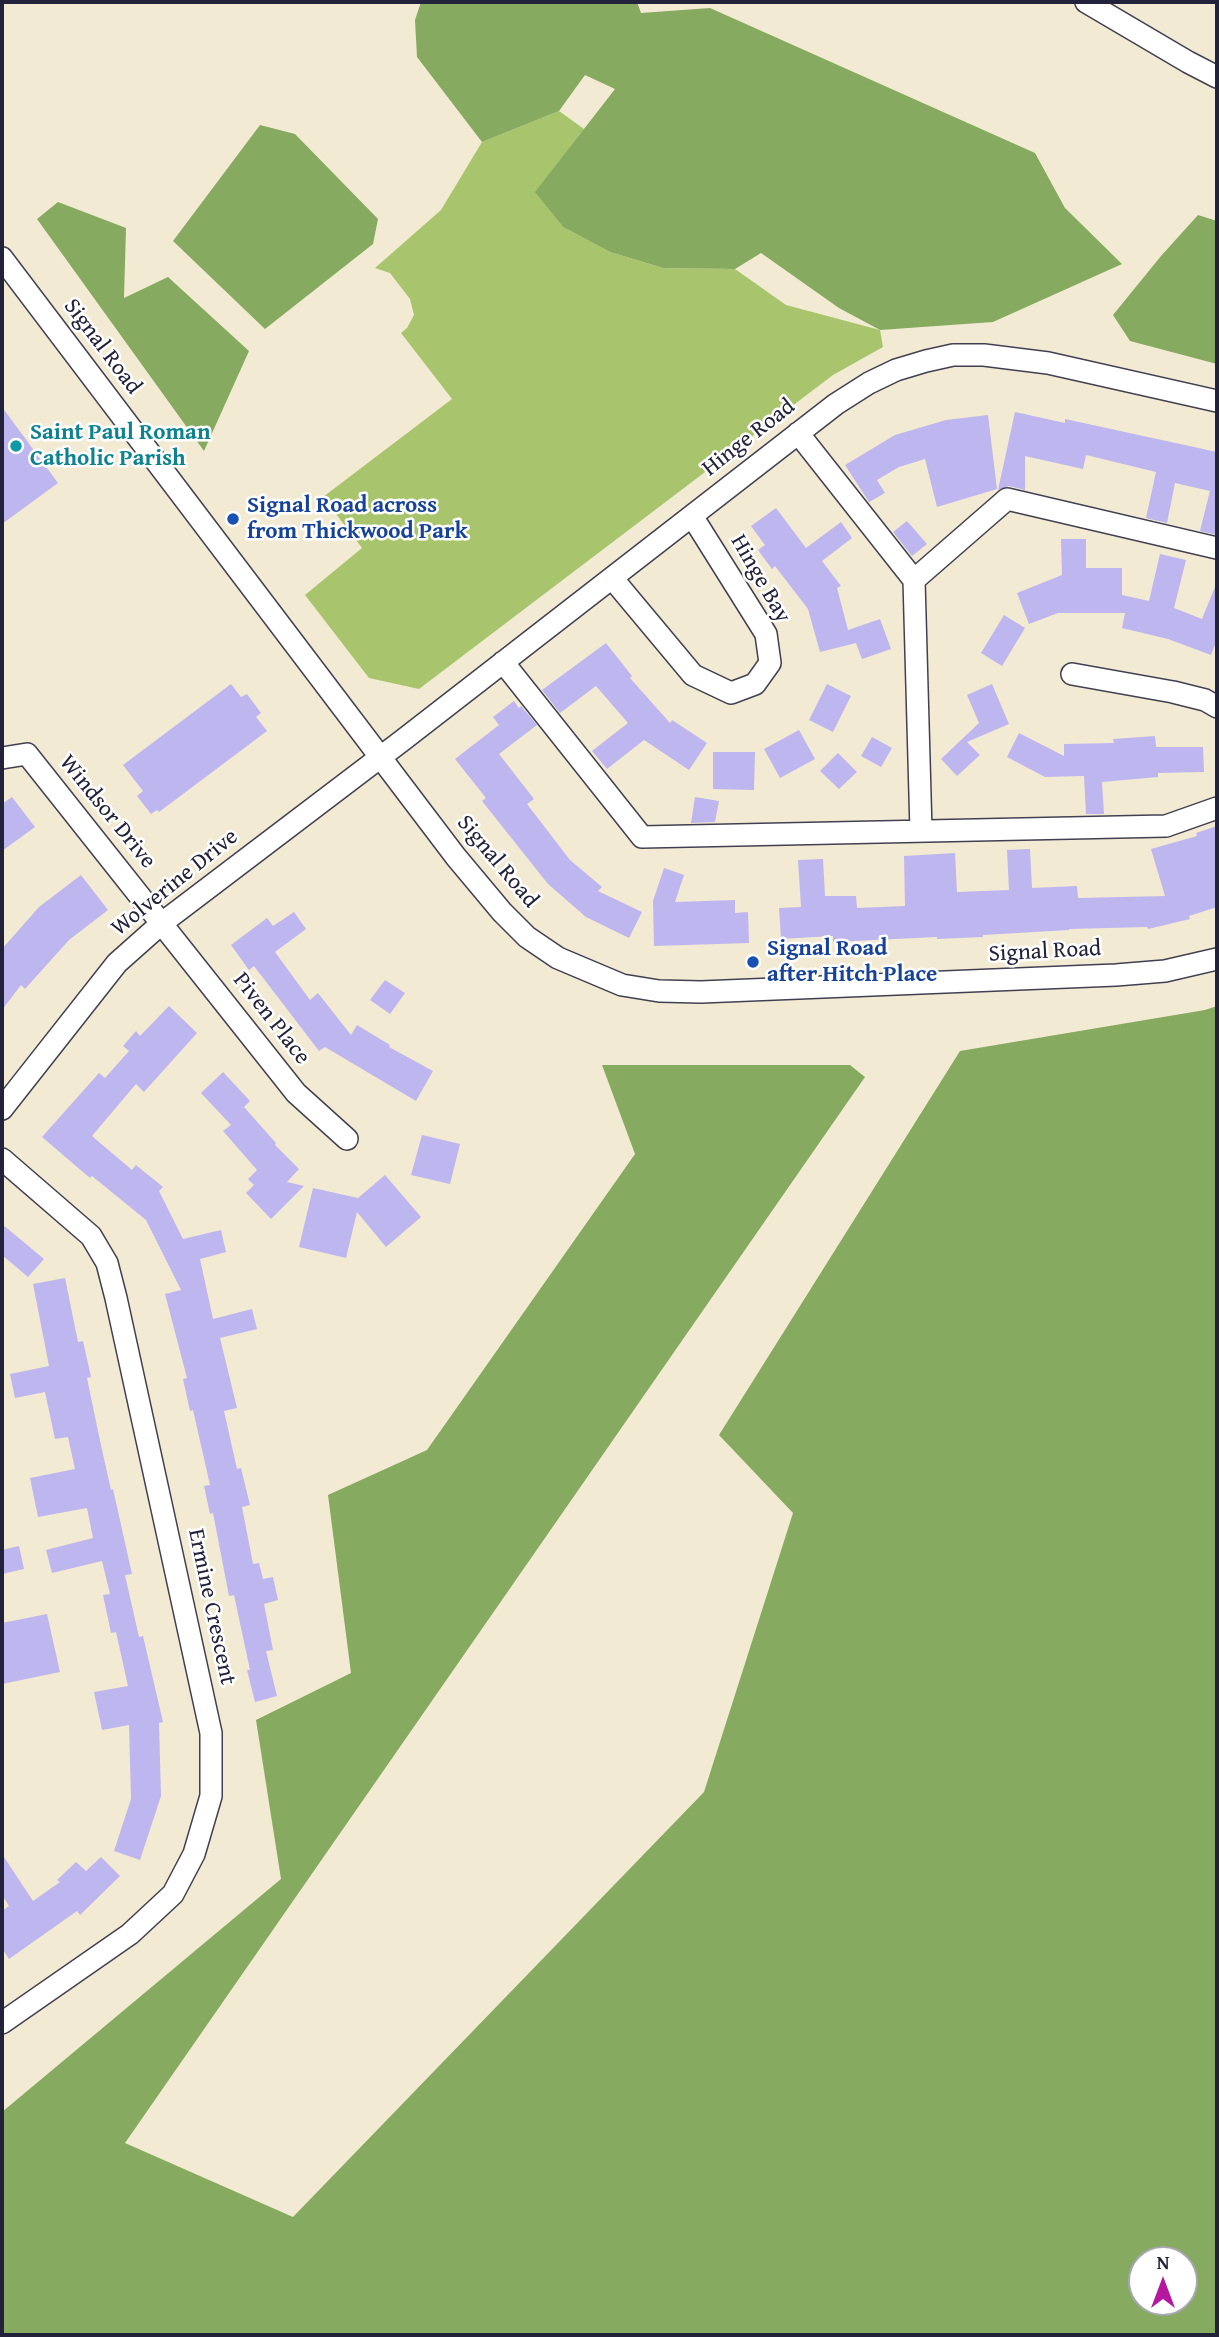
<!DOCTYPE html>
<style>
body{margin:0}
#map{position:relative;width:1219px;height:2337px;overflow:hidden;background:#f3ead3;font-family:"Gentium Book Plus",serif}
canvas{display:block}
.frame{position:absolute;inset:0;border:4px solid #22223b;pointer-events:none}
.north{position:absolute;left:1128px;top:2246px;width:70px;height:70px;box-sizing:border-box;background:#fff;border:2px solid #a7a7b1;border-radius:50%;rotate:0deg;font-size:19px;font-weight:700;line-height:28px;text-align:center;color:#22223b}
.north::after{content:'';display:block;margin:auto;width:24px;height:32px;background:#b5179e;clip-path:polygon(50% 0,100% 100%,50% 72%,0 100%)}
</style>
<div id="map">
<canvas width="1219" height="2337"></canvas>
<div class="frame"></div>
<div class="north">N</div>
</div>
<script>
const c = document.querySelector('canvas').getContext('2d');
c.lineJoin = 'round';
function paint(path, color) { c.fillStyle = color; c.fill(path, 'evenodd'); }
const poly = rows => new Path2D(rows.map(r => 'M' + r).join(''));
function trace(path, color, width, dash) { c.strokeStyle = color; c.lineWidth = width; c.lineCap = dash ? 'butt' : 'round'; c.setLineDash(dash || []); c.stroke(path); }
function write(font, color, halo, rows, align = 'center') {
  c.font = font + ' "Gentium Book Plus",serif'; c.lineWidth = 5; c.setLineDash([]); c.textBaseline = 'middle'; c.strokeStyle = halo; c.fillStyle = color; for (const [text, x, y, turn = 0] of rows) {
    c.save(); c.translate(x, y); c.rotate((+turn || 0) * Math.PI / 180); c.textAlign = isNaN(turn) ? turn : align; if (halo) c.strokeText(text, 0, 0); c.fillText(text, 0, 0); c.restore();
  }
}
paint(poly([
 [559,111,584,129,536,192,563,227,610,252,663,268,735,269,786,305,880,330,883,347,833,375,419,689,369,678,305,595,362,548,323,497,452,399,401,333,407,328,414,315,410,299,390,273,375,268,441,210,482,142]
]), '#a8c56d');
paint(poly([
 [421,2,637,2,641,13,710,8,1035,153,1065,208,1122,264,993,322,880,330,839,308,761,253,735,269,663,268,610,252,563,227,535,192,615,89,585,75,559,111,482,142,417,57,415,20],
 [260,125,295,134,378,219,373,244,265,329,173,241],
 [58,202,126,228,124,298,168,277,249,351,204,451,37,219],
 [1198,215,1217,221,1217,364,1130,341,1113,315,1161,256],
 [1217,1006,1217,2335,2,2335,2,2112,281,1879,256,1720,351,1673,328,1495,427,1450,635,1154,602,1065,850,1065,865,1077,125,2143,293,2217,704,1792,793,1513,719,1435,960,1051,1205,1010],
 [1184,2260,1184,2302,1142,2302,1142,2260]
]), '#86aa60');
paint(poly([
 [2,407,58,483,2,524],
 [1015,412,1065,423,1065,419,1217,452,1217,535,1200,531,1210,491,1175,483,1167,523,1146,518,1156,472,1086,455,1083,469,1025,456,1025,490,1009,486,998,490],
 [988,415,997,489,937,507,925,459,899,467,877,480,885,493,869,502,845,465,895,435,946,420],
 [776,508,806,548,841,522,852,538,822,561,841,586,837,588,848,630,880,619,891,649,862,659,856,643,820,652,808,609,775,566,772,569,758,550,765,545,751,526],
 [907,521,927,544,912,556,893,532],
 [1061,539,1086,539,1086,568,1122,568,1122,595,1149,601,1160,554,1186,560,1174,608,1202,619,1217,582,1217,640,1211,655,1168,639,1122,628,1125,613,1058,613,1029,624,1017,593,1062,575],
 [1004,615,1025,628,1002,666,981,653],
 [606,643,632,676,630,678,670,723,672,720,707,743,689,770,644,740,607,769,592,751,628,723,596,686,560,713,542,690],
 [231,684,241,697,247,694,261,713,256,717,267,731,159,812,157,810,151,814,137,796,143,791,123,765],
 [827,684,851,696,833,732,809,720],
 [992,684,1009,724,967,742,980,755,957,776,941,759,979,723,967,695],
 [514,701,519,708,521,706,537,725,499,754,534,799,527,804,570,860,602,887,598,891,642,912,629,938,586,917,548,884,482,801,486,798,455,759,499,725,493,717],
 [799,730,815,759,780,778,764,749],
 [1019,733,1064,756,1064,744,1114,743,1113,739,1155,736,1156,747,1203,747,1204,772,1158,773,1158,777,1102,782,1104,814,1086,814,1084,776,1045,777,1007,757],
 [872,737,892,748,881,767,861,756],
 [713,752,755,752,754,790,713,789],
 [838,753,857,772,839,789,820,771],
 [12,797,35,827,2,851,2,804],
 [695,797,719,801,715,822,691,823],
 [1217,826,1217,907,1189,916,1190,919,1148,929,1147,927,1069,929,1069,930,983,935,983,937,937,939,937,937,833,942,833,936,781,939,779,908,801,907,798,860,823,859,825,896,856,896,857,908,905,906,904,856,955,853,957,892,1009,890,1007,850,1030,849,1032,888,1077,886,1078,898,1165,896,1151,849,1197,836,1196,833],
 [664,868,684,875,675,902,735,900,735,913,748,912,749,943,654,946,653,901],
 [81,875,108,910,69,940,25,989,21,985,2,1010,2,949,39,907],
 [294,912,306,929,275,952,310,1000,318,993,351,1035,357,1025,390,1045,389,1047,433,1071,416,1101,325,1047,319,1051,254,966,249,970,231,945,267,918,273,926],
 [385,980,405,993,390,1014,370,1000],
 [169,1006,197,1033,144,1092,136,1084,92,1136,132,1170,136,1165,163,1187,159,1191,183,1239,221,1230,226,1252,200,1259,213,1319,252,1309,257,1329,220,1338,237,1408,224,1411,237,1469,241,1468,250,1505,242,1507,253,1564,259,1563,263,1579,273,1577,278,1600,264,1604,273,1650,266,1651,277,1696,255,1702,247,1670,250,1670,234,1595,229,1596,213,1513,210,1514,204,1486,210,1485,193,1410,190,1411,183,1379,187,1378,165,1294,181,1290,146,1220,92,1176,90,1178,42,1137,99,1073,105,1078,129,1051,123,1046,136,1031,140,1036],
 [223,1072,250,1101,244,1107,276,1143,275,1145,299,1169,287,1182,304,1186,271,1219,246,1193,254,1185,248,1179,257,1170,223,1131,231,1125,201,1093],
 [422,1135,460,1144,450,1184,411,1175],
 [385,1175,421,1217,386,1247,357,1212,346,1258,299,1247,313,1188,358,1198],
 [2,1224,44,1259,28,1277,2,1255],
 [65,1278,78,1342,83,1341,91,1377,87,1378,99,1436,111,1490,113,1489,132,1574,125,1575,139,1637,143,1636,163,1722,159,1723,161,1796,140,1860,114,1851,131,1799,129,1725,102,1730,94,1692,128,1686,116,1632,111,1633,103,1595,110,1594,102,1561,52,1573,46,1550,93,1538,87,1508,38,1517,30,1478,75,1469,68,1437,55,1439,45,1392,15,1398,10,1374,49,1366,33,1284],
 [19,1546,24,1569,2,1574,2,1550],
 [47,1614,60,1672,2,1684,2,1623],
 [2,1854,33,1901,60,1882,57,1880,76,1862,86,1871,101,1857,120,1876,80,1915,77,1911,9,1959,2,1948,2,1911,9,1906,2,1895]
]), '#beb6ee');
const minor = poly([
 [1086,2,1188,62,1217,77],
 [2,258,456,857,502,912,527,937,558,958,622,985,659,991,701,992,1116,975,1165,971,1217,959],
 [798,433,914,580,921,831],
 [612,578,693,675,731,693,755,684,770,663,766,634,692,516],
 [914,580,1007,499,1217,548],
 [503,662,642,837,1166,826,1217,808],
 [1072,674,1173,692,1205,700,1217,707],
 [2,758,27,754,296,1093,347,1139],
 [2,1109,117,963,162,923,403,740,836,404,869,383,896,370,926,361,953,355,984,355,1048,363,1217,401],
 [2,1159,91,1236,107,1263,116,1298,211,1733,211,1796,194,1854,173,1894,130,1934,2,2023]
]);
trace(minor, '#414052', 24);
trace(minor, '#fff', 21);
for (const [x, y, r, color] of [
 [16,446,7,"#0f9aa8"],
 [233,519,7,"#1a4fb4"],
 [753,962,7,"#1a4fb4"]
]) { const dot = new Path2D(); dot.arc(x, y, r, 0, 2 * Math.PI); c.fillStyle = color; c.fill(dot); trace(dot, '#fff', 2.5); }
write('23px', '#22223b', '#fff', [
 ["Signal Road",102,347,53],
 ["Hinge Road",749,438,-38],
 ["Hinge Bay",760,579,60],
 ["Windsor Drive",107,812,51],
 ["Signal Road",497,862,50],
 ["Wolverine Drive",175,883,-39],
 ["Signal Road",1045,952,-3],
 ["Piven Place",271,1019,52],
 ["Ermine Crescent",211,1607,78]
]);
write('bold 23px', '#0d838f', '#fff', [
 ["Saint Paul Roman",30,433],
 ["Catholic Parish",30,459]
], 'left');
write('bold 23px', '#164399', '#fff', [
 ["Signal Road across",247,506],
 ["from Thickwood Park",247,532],
 ["Signal Road",767,949],
 ["after Hitch Place",767,975]
], 'left');
</script>
